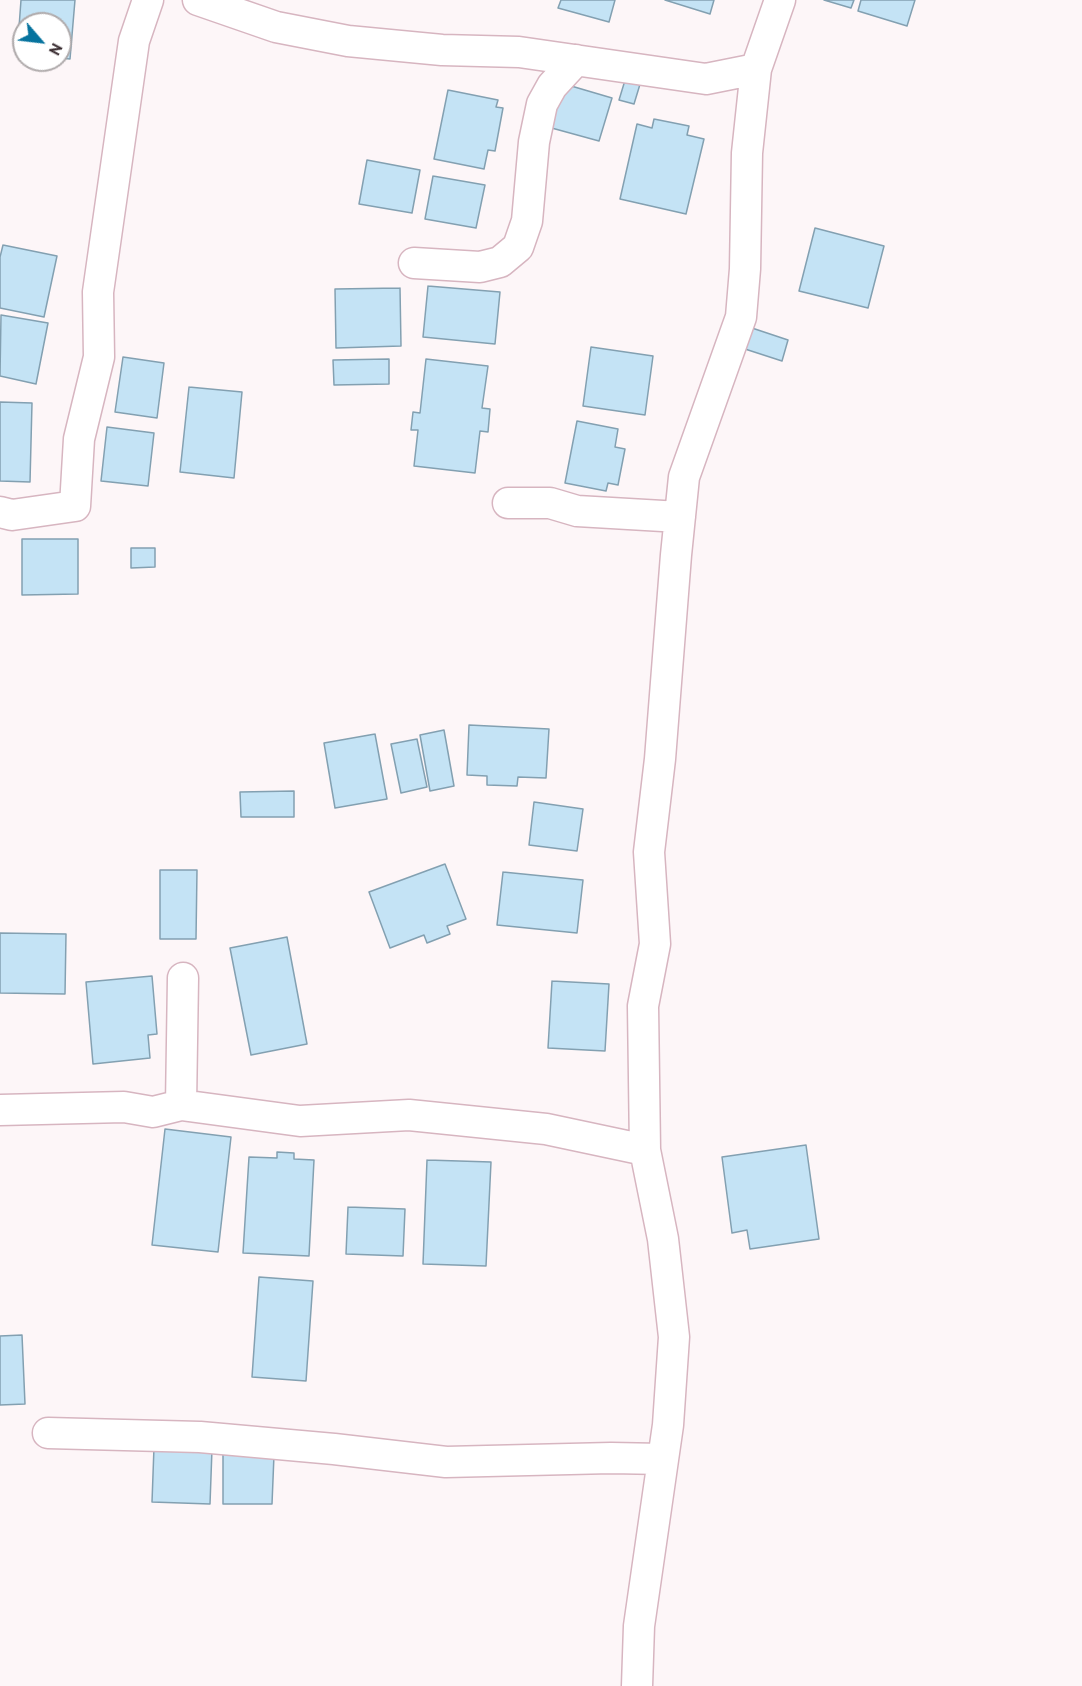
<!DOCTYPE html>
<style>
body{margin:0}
#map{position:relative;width:1082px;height:1686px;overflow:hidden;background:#fdf6f8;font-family:"PT Sans",sans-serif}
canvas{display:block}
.north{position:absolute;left:12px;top:12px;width:60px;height:60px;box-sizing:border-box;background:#fff;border:2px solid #afaaab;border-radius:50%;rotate:118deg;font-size:16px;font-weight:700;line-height:24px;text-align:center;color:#372a2e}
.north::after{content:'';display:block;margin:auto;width:21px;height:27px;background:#06739e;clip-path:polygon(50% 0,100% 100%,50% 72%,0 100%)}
</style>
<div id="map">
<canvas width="1082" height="1686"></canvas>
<div class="north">N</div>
</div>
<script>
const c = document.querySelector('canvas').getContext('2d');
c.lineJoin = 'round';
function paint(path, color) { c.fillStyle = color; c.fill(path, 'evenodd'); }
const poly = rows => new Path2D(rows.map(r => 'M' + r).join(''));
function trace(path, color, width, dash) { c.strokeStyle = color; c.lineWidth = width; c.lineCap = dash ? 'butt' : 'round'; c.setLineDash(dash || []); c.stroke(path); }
const building = poly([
 [21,0,75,0,70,59,60,58,60,24,24,24,24,55,17,55,21,0],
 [561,0,615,0,609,22,558,8,561,0],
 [665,0,714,0,710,14,665,0],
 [824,0,854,0,851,8,824,0],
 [861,0,915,0,907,26,858,11,861,0],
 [626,77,641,81,634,104,619,100,626,77],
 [561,83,612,98,599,141,548,127,561,83],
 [448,90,498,100,496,107,503,108,495,151,488,150,484,169,434,159,448,90],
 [654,119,689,126,687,135,704,139,686,214,620,199,637,124,652,128,654,119],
 [367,160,420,170,412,213,359,204,367,160],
 [433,176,485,185,476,228,425,219,433,176],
 [815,228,884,246,868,308,799,291,815,228],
 [3,245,57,256,44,317,0,308,0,257,3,245],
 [428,286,500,292,495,344,423,337,428,286],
 [400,288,401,346,336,348,335,289,400,288],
 [1,315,48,323,36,384,0,376,1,315],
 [752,328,788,340,782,361,745,349,752,328],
 [591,347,653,356,645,415,583,406,591,347],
 [123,357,164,363,157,418,115,412,123,357],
 [389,359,389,384,334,385,333,360,389,359],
 [426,359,488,366,482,408,490,409,488,432,480,431,475,473,414,466,418,430,411,430,413,412,420,413,426,359],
 [189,387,242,392,234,478,180,472,189,387],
 [0,402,32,403,30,482,0,481,0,402],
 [577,421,618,429,615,447,625,449,618,485,608,483,606,491,565,483,577,421],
 [107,427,154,433,148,486,101,481,107,427],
 [22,539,78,539,78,594,22,595,22,539],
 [131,548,155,548,155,567,131,568,131,548],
 [469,725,549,729,546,778,518,777,517,786,487,785,487,776,467,775,469,725],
 [444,730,454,786,430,791,420,735,444,730],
 [375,734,387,799,335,808,324,743,375,734],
 [417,739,427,787,401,793,391,744,417,739],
 [294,791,294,817,241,817,240,792,294,791],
 [534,802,583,809,577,851,529,845,534,802],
 [445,864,466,919,447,926,450,934,427,943,424,935,390,948,369,892,445,864],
 [160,870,197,870,196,939,160,939,160,870],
 [503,872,583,880,577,933,497,925,503,872],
 [0,933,66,934,65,994,0,993,0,933],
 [287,937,307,1044,251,1055,230,948,287,937],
 [152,976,157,1034,148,1035,150,1058,93,1064,86,982,152,976],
 [552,981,609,984,605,1051,548,1048,552,981],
 [165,1129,231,1137,218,1252,152,1245,165,1129],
 [806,1145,819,1239,750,1249,747,1230,732,1233,722,1157,806,1145],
 [277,1152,294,1153,294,1159,314,1160,309,1256,243,1253,249,1157,277,1158,277,1152],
 [427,1160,491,1162,486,1266,423,1264,427,1160],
 [348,1207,405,1209,403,1256,346,1254,348,1207],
 [259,1277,313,1281,306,1381,252,1377,259,1277],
 [22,1335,25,1404,0,1405,0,1336,22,1335],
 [154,1447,212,1449,210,1504,152,1502,154,1447],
 [223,1454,274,1455,272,1504,223,1504,223,1454]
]);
paint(building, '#c4e3f5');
trace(building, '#83a0b1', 1.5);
const minor = poly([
 [198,0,276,27,348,41,442,50,519,52,706,79,756,69],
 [414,263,480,267,500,262,518,247,527,221,534,142,542,104,552,86,576,60],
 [508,503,550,503,577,511,680,517],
 [0,512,12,515,75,506,79,439,99,357,98,292,134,41,148,0],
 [181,1105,183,978],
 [0,1110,124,1107,153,1112,181,1105,300,1121,409,1115,546,1129,645,1150],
 [48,1433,200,1437,334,1449,446,1462,611,1458,663,1459],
 [637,1686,639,1626,668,1425,674,1337,663,1239,645,1150,643,1006,655,944,649,852,660,759,676,555,684,477,741,317,745,269,747,153,756,69,780,0]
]);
trace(minor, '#d7b5c0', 33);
trace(minor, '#fff', 30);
</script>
